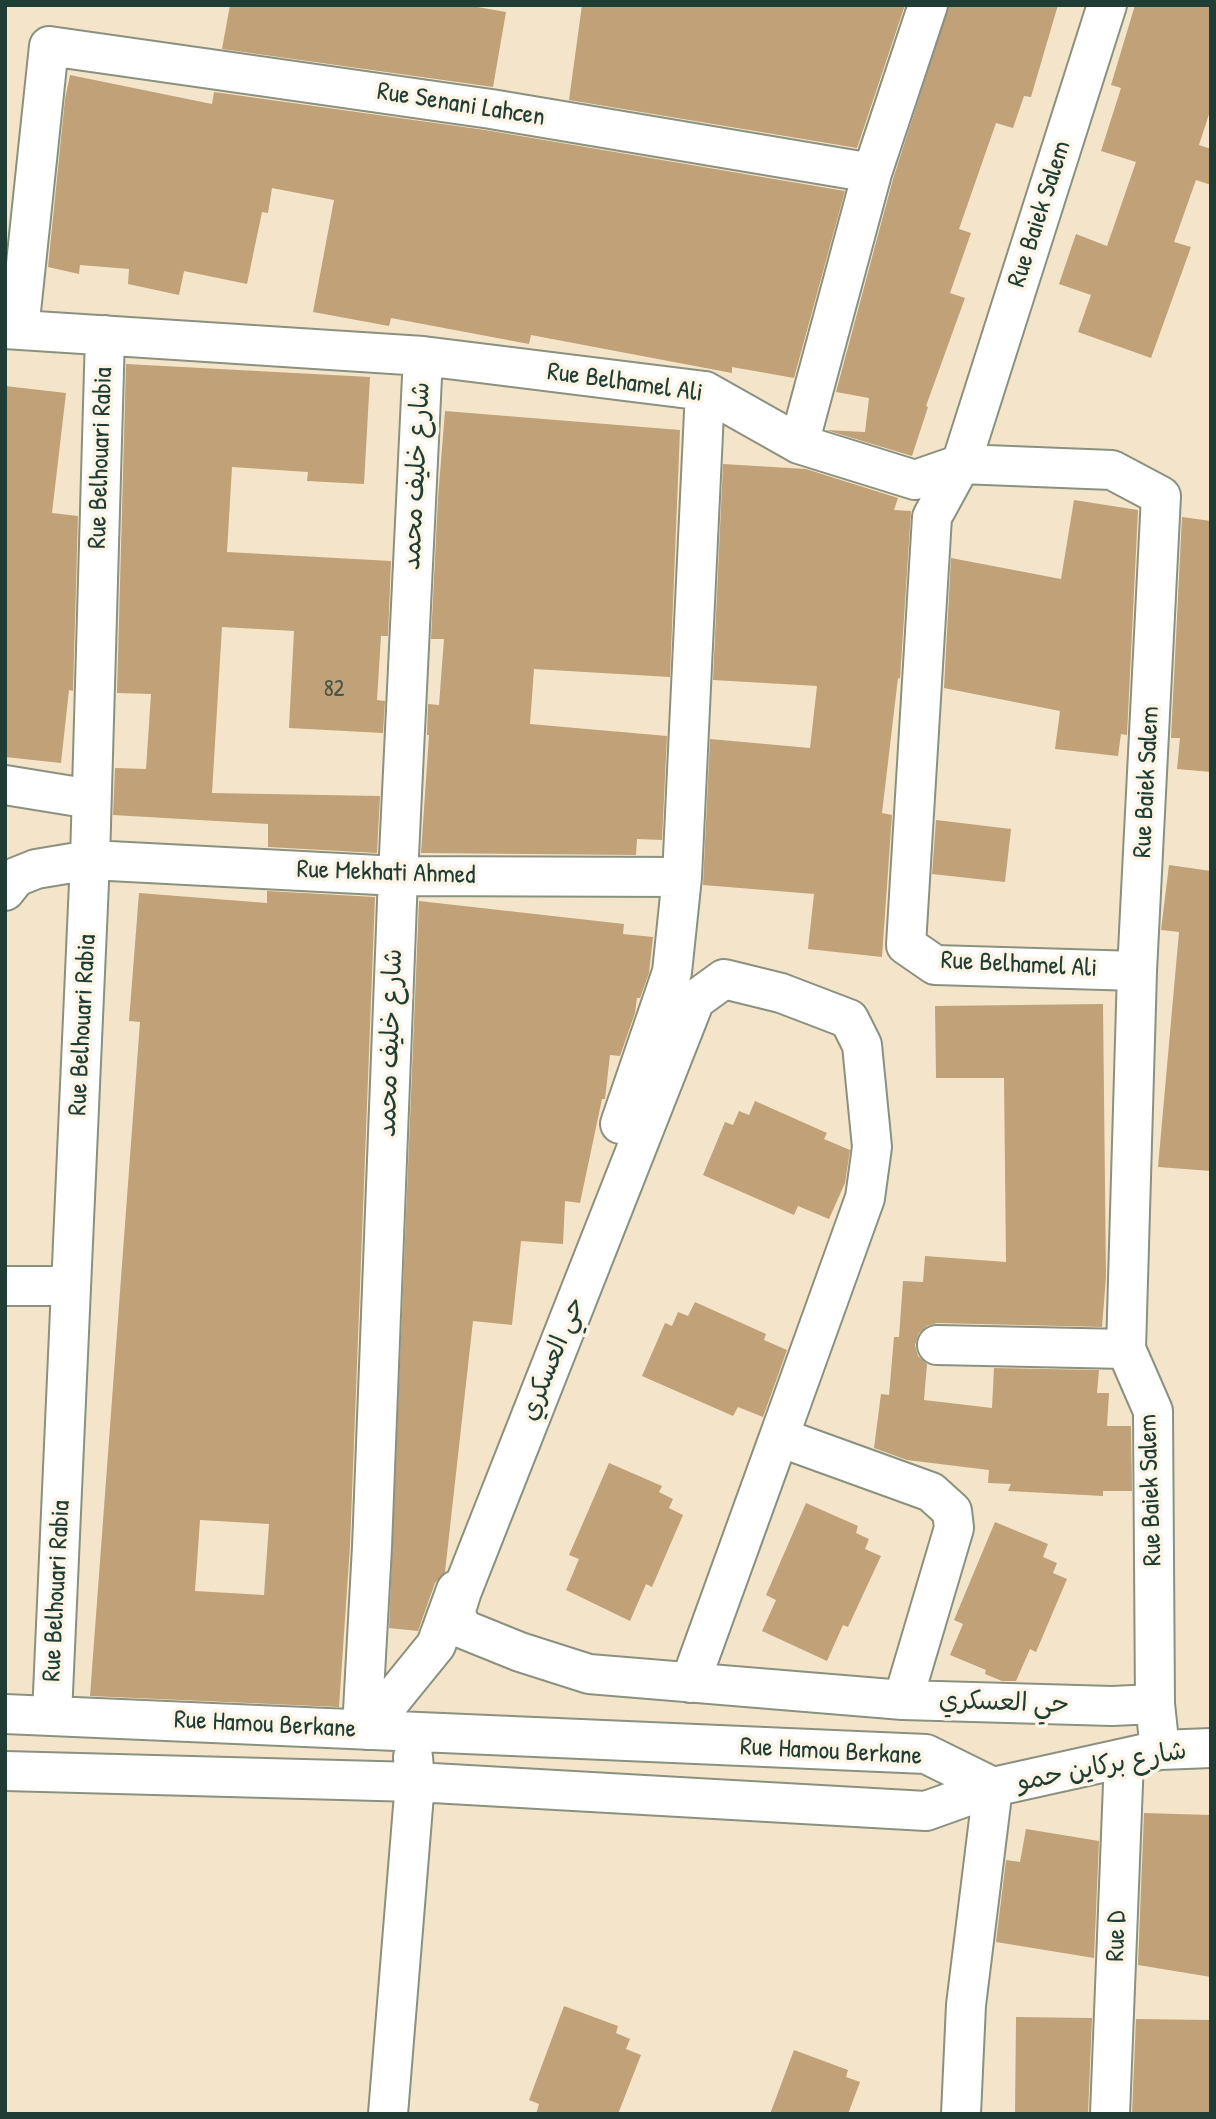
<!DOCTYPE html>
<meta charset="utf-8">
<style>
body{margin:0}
#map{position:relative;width:1216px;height:2119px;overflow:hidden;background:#f4e5ca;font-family:"Patrick Hand",sans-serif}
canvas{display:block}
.frame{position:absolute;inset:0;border:7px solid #1f3d34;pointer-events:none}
</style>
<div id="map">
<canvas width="1216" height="2119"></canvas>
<div class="frame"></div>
</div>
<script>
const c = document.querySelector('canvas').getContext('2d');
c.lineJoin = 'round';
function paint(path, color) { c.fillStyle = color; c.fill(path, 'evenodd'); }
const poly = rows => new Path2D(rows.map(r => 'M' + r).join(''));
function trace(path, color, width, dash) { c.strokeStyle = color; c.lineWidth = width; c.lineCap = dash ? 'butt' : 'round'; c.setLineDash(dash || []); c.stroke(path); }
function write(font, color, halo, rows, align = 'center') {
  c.font = font + ' "Patrick Hand","Playpen Sans Arabic",sans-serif'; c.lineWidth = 7; c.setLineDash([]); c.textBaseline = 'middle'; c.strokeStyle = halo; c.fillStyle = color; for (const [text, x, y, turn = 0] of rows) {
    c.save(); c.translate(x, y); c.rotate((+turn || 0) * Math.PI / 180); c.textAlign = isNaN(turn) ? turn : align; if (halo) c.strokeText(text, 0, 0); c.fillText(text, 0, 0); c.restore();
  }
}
paint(poly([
 [230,5,466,5,506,12,493,87,222,49],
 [582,5,905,5,857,148,569,100],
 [949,5,1058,5,1031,97,1024,96,1013,128,996,123,959,229,971,233,950,293,965,298,926,406,928,407,912,456,826,430,865,432,869,398,836,392,893,179],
 [1135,5,1211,5,1211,108,1199,145,1211,149,1211,185,1196,180,1174,242,1191,247,1151,358,1078,332,1091,295,1059,284,1076,234,1107,246,1136,162,1101,151,1121,88,1111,85],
 [70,75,212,104,214,92,485,130,845,191,794,378,732,367,732,373,531,335,529,344,391,318,389,326,313,312,334,200,272,188,268,213,262,212,247,284,184,271,179,295,128,284,129,269,80,265,79,274,48,267,65,99],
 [126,364,370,377,364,484,307,481,308,472,232,467,227,552,391,561,388,636,381,636,377,700,385,701,383,733,289,728,294,631,222,627,212,793,380,796,377,853,268,847,268,824,113,815,115,768,146,769,151,694,117,693],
 [5,386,66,393,52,513,78,516,73,691,69,690,61,763,5,757],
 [445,411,680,430,670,677,534,669,530,724,667,736,662,840,637,839,636,855,421,853,429,735,427,735,428,704,439,705,444,639,431,639,438,498],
 [723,464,806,469,898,498,894,510,911,511,900,679,898,678,882,813,892,815,882,957,808,949,814,894,703,885,710,739,810,748,817,686,713,680],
 [1074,500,1138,510,1127,735,1121,734,1118,756,1055,749,1060,711,944,688,951,558,1061,579],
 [1182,517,1211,521,1211,772,1177,769,1180,738,1171,738],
 [936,820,1011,829,1005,882,932,874],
 [1169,865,1211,871,1211,1171,1158,1167,1179,932,1161,930],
 [267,891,375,897,350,1546,339,1707,90,1696,140,1022,129,1021,139,893,267,903],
 [200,1520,269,1524,264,1595,195,1591],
 [419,901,624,924,623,934,653,937,649,973,640,998,637,998,635,1013,620,1056,610,1055,605,1099,602,1099,580,1203,565,1201,563,1244,521,1241,512,1325,473,1321,445,1572,435,1583,418,1631,389,1628],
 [1103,1004,1106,1277,1102,1327,937,1323,927,1326,919,1333,915,1345,918,1356,927,1364,924,1400,992,1408,994,1368,1099,1370,1097,1393,1109,1393,1107,1426,1131,1426,1132,1491,1103,1491,1103,1496,1008,1491,1011,1484,988,1483,989,1470,907,1460,874,1448,881,1394,889,1395,894,1337,899,1337,903,1281,923,1282,925,1256,1006,1262,1004,1078,936,1078,935,1006],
 [755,1101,827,1133,824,1139,850,1150,845,1183,829,1219,798,1206,794,1215,703,1175,725,1122,733,1125,739,1111,749,1115],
 [695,1302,766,1334,764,1340,787,1350,763,1417,738,1407,733,1416,642,1376,665,1323,672,1326,678,1312,688,1316],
 [609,1463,662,1486,659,1492,673,1499,669,1508,683,1515,652,1587,646,1584,630,1621,566,1590,579,1559,569,1555],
 [806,1503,858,1526,856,1533,869,1539,865,1549,881,1556,848,1627,843,1625,827,1661,762,1631,776,1600,766,1595],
 [995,1522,1048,1544,1043,1557,1057,1563,1053,1573,1067,1579,1036,1652,1030,1649,1016,1681,1002,1681,985,1674,986,1670,950,1655,963,1624,954,1620],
 [1144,1813,1211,1815,1211,1977,1138,1965],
 [1026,1829,1099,1841,1094,1958,996,1942,1006,1860,1020,1862],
 [564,2006,618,2026,616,2033,630,2039,626,2049,641,2055,618,2114,536,2114,539,2104,529,2100],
 [1016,2017,1092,2018,1088,2114,1015,2114],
 [1136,2019,1211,2020,1211,2114,1132,2114],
 [794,2050,848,2070,846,2077,860,2082,848,2114,770,2114]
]), '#c0a178');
const minor = poly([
 [1107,5,961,464,1112,470,1161,496,1137,971,1126,1349,1153,1411,1155,1704,1160,1750],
 [5,329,423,356,705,391,799,444,915,480,961,464,932,517,906,945,935,965,1137,971],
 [19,330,49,46,491,109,872,173],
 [799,444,872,173,928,5],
 [5,785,91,799],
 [5,891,16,877,36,869,90,860,398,876,682,877],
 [620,1124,672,972,682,877,705,391],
 [5,1286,71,1286],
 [937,1345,1126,1349],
 [779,1437,865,1198,872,1147,862,1045,849,1019,781,993,724,979,695,1000,462,1591,455,1613,463,1629,520,1652,589,1674,903,1700,1112,1706,1155,1704],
 [690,1683,779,1437,931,1492,952,1511,954,1528,903,1700],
 [5,1714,926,1754,993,1787],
 [52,1715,90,860,105,335],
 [362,1729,372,1547,398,876,423,356],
 [367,1730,436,1645,456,1590],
 [5,1771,415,1782,926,1811,993,1787,1160,1750,1211,1748],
 [388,2114,415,1782,413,1757],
 [961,2114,966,2005,993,1787],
 [1110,2114,1124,1759]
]);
trace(minor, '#8a917f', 42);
trace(minor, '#fff', 38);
write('23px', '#475645', null, [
 ["82",334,690]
]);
write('26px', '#1f3d34', '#fcf5e5', [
 ["Rue Senani Lahcen",461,105,9],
 ["Rue Baiek Salem",1040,214,-72],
 ["Rue Belhamel Ali",625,383,8],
 ["Rue Belhouari Rabia",101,458,-88],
 ["شارع خليف محمد",417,476,-87],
 ["Rue Baiek Salem",1147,782,-87],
 ["Rue Mekhati Ahmed",386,873,2],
 ["Rue Belhamel Ali",1019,965,3],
 ["Rue Belhouari Rabia",83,1025,-87],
 ["شارع خليف محمد",391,1043,-88],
 ["حي العسكري",553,1359,-68],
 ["Rue Baiek Salem",1151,1490,-92],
 ["Rue Belhouari Rabia",57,1591,-87],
 ["حي العسكري",1004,1703,2],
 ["Rue Hamou Berkane",265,1725,3],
 ["Rue Hamou Berkane",831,1752,3],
 ["شارع بركاين حمو",1102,1767,-11],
 ["Rue D",1117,1936,-88]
]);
</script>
